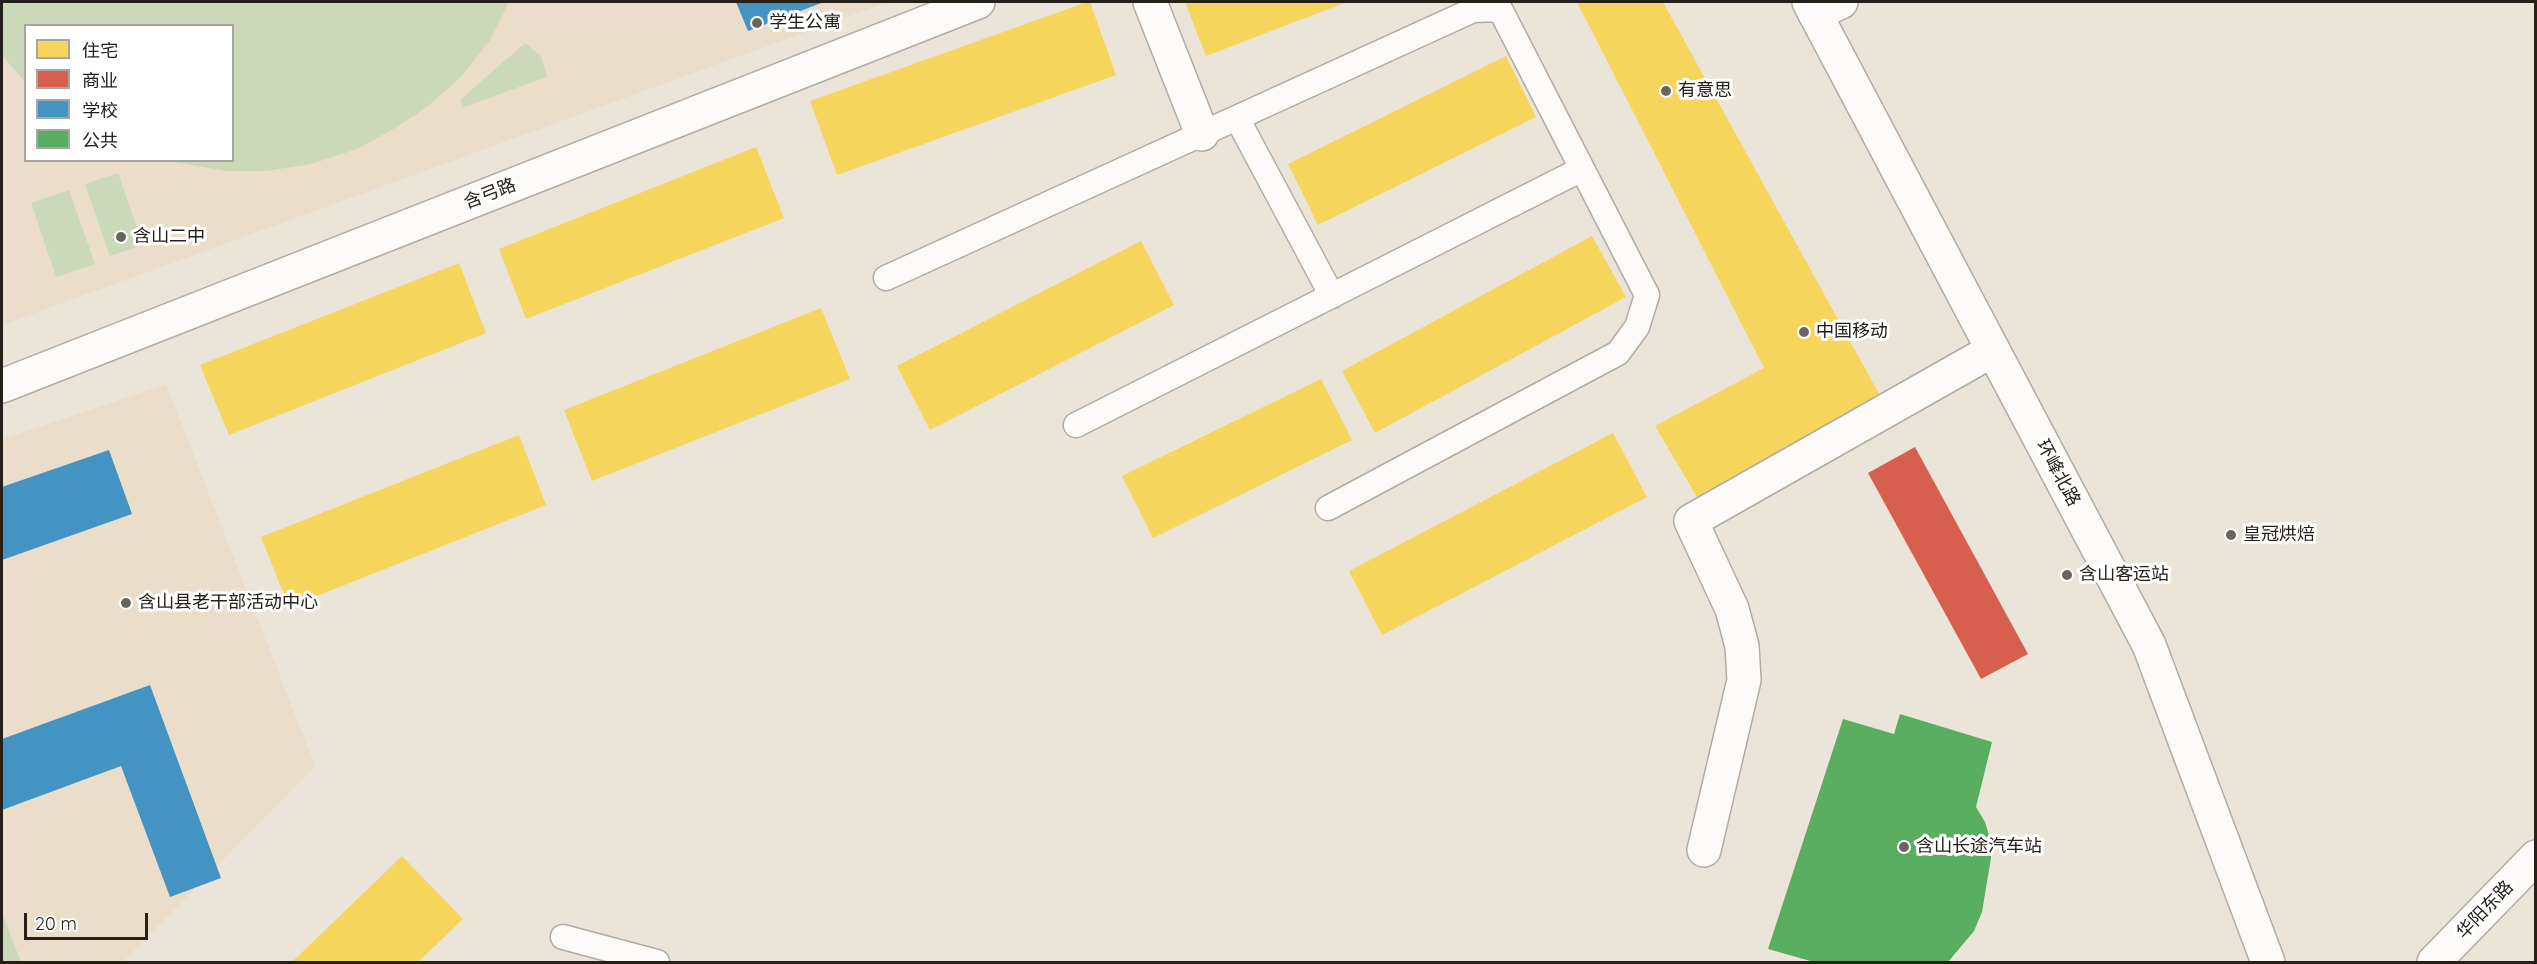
<!DOCTYPE html>
<meta charset="utf-8">
<style>
body{margin:0}
#map{position:relative;width:2537px;height:964px;overflow:hidden;background:#ebe4d9;font-family:Quicksand,"Noto Sans SC",sans-serif}
canvas{display:block}
.frame{position:absolute;inset:0;border:3px solid #252019;pointer-events:none}
.legend{position:absolute;left:24px;top:24px;width:210px;height:138px;box-sizing:border-box;background:#fff;border:2px solid #a8a6a3;margin:0;padding:8px 10px;list-style:none;font-size:18px;color:#252019}
.legend li{display:flex;align-items:center;gap:12px;height:30px}
.legend b{width:30px;border:2px solid #a8a6a3}
.scale{position:absolute;left:24px;top:913px;width:124px;height:27px;box-sizing:border-box;border:3px solid #252019;border-top:0;padding-left:8px;font-size:18px;line-height:21px;white-space:nowrap;color:#252019;-webkit-text-stroke:4px #fff;paint-order:stroke}
</style>
<div id="map">
<canvas width="2537" height="964"></canvas>
<div class="frame"></div>
<ul class="legend">
<li><b style="height:16px;background:#f6d55c"></b>住宅</li>
<li><b style="height:16px;background:#d6604d"></b>商业</li>
<li><b style="height:16px;background:#4393c3"></b>学校</li>
<li><b style="height:16px;background:#5aae61"></b>公共</li>
</ul>
<div class="scale">20 m</div>
</div>
<script>
const c = document.querySelector('canvas').getContext('2d');
c.lineJoin = 'round';
function paint(path, color) { c.fillStyle = color; c.fill(path, 'evenodd'); }
const poly = rows => new Path2D(rows.map(r => 'M' + r).join(''));
function trace(path, color, width, dash) { c.strokeStyle = color; c.lineWidth = width; c.lineCap = dash ? 'butt' : 'round'; c.setLineDash(dash || []); c.stroke(path); }
function write(font, color, halo, rows, align = 'center') {
  c.font = font + ' Quicksand,"Noto Sans SC",sans-serif'; c.lineWidth = 6; c.setLineDash([]); c.textBaseline = 'middle'; c.strokeStyle = halo; c.fillStyle = color; for (const [text, x, y, turn = 0] of rows) {
    c.save(); c.translate(x, y); c.rotate((+turn || 0) * Math.PI / 180); c.textAlign = isNaN(turn) ? turn : align; if (halo) c.strokeText(text, 0, 0); c.fillText(text, 0, 0); c.restore();
  }
}
paint(poly([
 [2,2,888,2,2,325],
 [26,26,232,26,232,160,26,160],
 [166,384,315,766,123,962,2,962,2,440]
]), '#eadeca');
paint(poly([
 [2,2,509,2,490,40,460,78,428,106,397,127,357,149,311,164,266,171,226,171,169,161,232,160,232,26,26,26,25,82,2,55],
 [525,43,541,56,547,77,464,107,460,100],
 [118,173,143,245,110,256,85,184],
 [69,190,95,264,56,277,31,203],
 [2,913,21,962,2,962]
]), '#cbd9b8');
paint(poly([
 [1087,2,1090,2,1116,75,837,175,810,101],
 [1185,2,1347,2,1206,56],
 [1577,2,1663,2,1883,401,1697,497,1655,426,1764,368],
 [1506,56,1536,117,1318,225,1288,164],
 [756,147,784,218,526,319,499,249],
 [1592,236,1626,297,1375,433,1342,371],
 [1141,241,1174,305,930,430,897,366],
 [459,263,486,333,229,435,200,365],
 [821,308,850,379,592,481,564,410],
 [1321,379,1352,440,1153,538,1122,476],
 [1613,433,1647,497,1382,635,1349,571],
 [519,435,546,505,289,607,261,537],
 [402,856,463,919,418,962,292,962]
]), '#f6d55c');
paint(poly([
 [1915,447,2028,654,1981,679,1868,473]
]), '#d6604d');
paint(poly([
 [736,2,824,2,748,31],
 [109,450,132,514,2,560,2,487],
 [150,685,221,878,170,897,121,766,2,810,2,739]
]), '#4393c3');
paint(poly([
 [1900,714,1992,742,1976,807,1985,822,1991,842,1991,858,1982,912,1974,931,1948,962,1814,962,1768,949,1843,719,1894,734]
]), '#5aae61');
const service = poly([
 [1237,118,1332,296],
 [886,278,1473,10,1500,9,1647,295,1637,327,1618,353,1328,508],
 [1076,425,1582,169],
 [563,937,657,962]
]);
const minor = poly([
 [1150,2,1202,134],
 [1815,14,1841,2],
 [2,386,978,2],
 [1704,850,1744,680,1742,646,1732,609,1691,521,1993,350]
]);
const secondary = poly([
 [1809,2,2149,645,2268,962],
 [2434,962,2536,857]
]);
trace(service, '#b1aca3', 27);
trace(minor, '#b1aca3', 36);
trace(secondary, '#b1aca3', 36);
trace(service, '#fcfbf9', 24);
trace(minor, '#fcfbf9', 33);
trace(secondary, '#fcfbf9', 33);
for (const [x, y, r, color] of [
 [757,23,6,"#6a655c"],
 [1666,91,6,"#6a655c"],
 [121,237,6,"#6a655c"],
 [1804,332,6,"#6a655c"],
 [2231,535,6,"#6a655c"],
 [2067,575,6,"#6a655c"],
 [126,603,6,"#6a655c"],
 [1904,847,6,"#6a655c"]
]) { const dot = new Path2D(); dot.arc(x, y, r, 0, 2 * Math.PI); c.fillStyle = color; c.fill(dot); trace(dot, '#fff', 2); }
write('18px', '#252019', '#fff', [
 ["学生公寓",769,23],
 ["有意思",1678,91],
 ["含山二中",133,237],
 ["中国移动",1816,332],
 ["皇冠烘焙",2243,535],
 ["含山客运站",2079,575],
 ["含山县老干部活动中心",138,603],
 ["含山长途汽车站",1916,847]
], 'left');
write('18px', '#252019', '#fff', [
 ["含弓路",490,194,-21],
 ["环峰北路",2058,473,62],
 ["华阳东路",2485,910,-46]
]);
</script>
